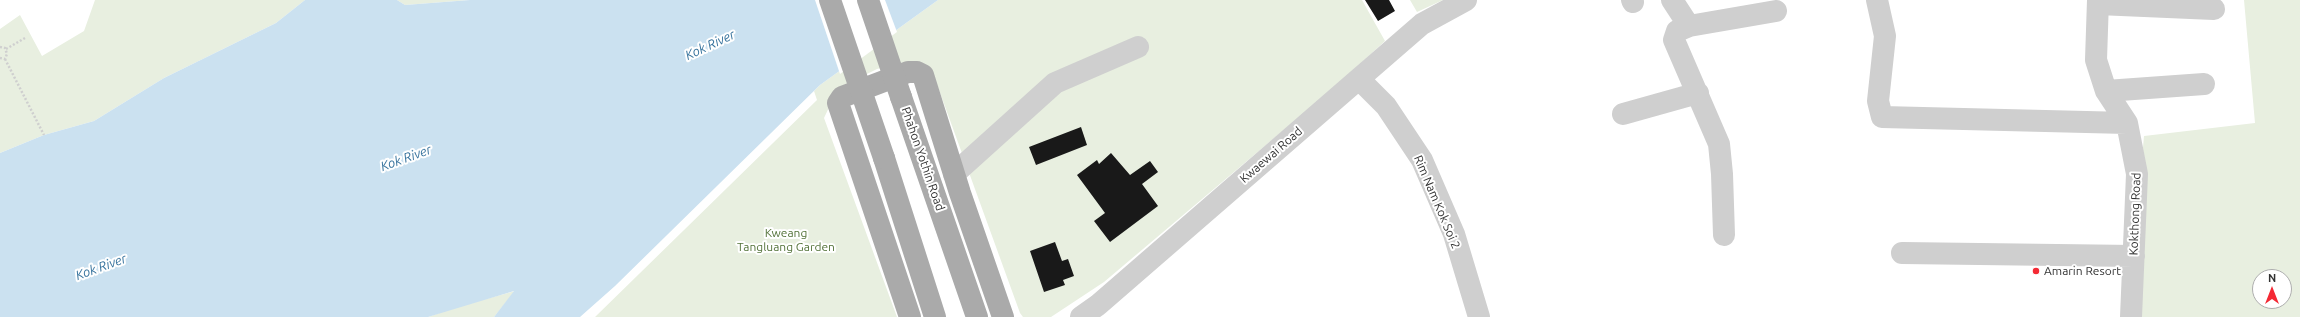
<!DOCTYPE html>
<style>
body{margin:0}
#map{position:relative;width:2300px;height:317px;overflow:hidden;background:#fff;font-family:Ubuntu,sans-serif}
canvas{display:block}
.north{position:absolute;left:2252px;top:269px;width:40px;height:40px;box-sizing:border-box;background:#fff;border:1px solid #adadad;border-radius:50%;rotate:0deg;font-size:11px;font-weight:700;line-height:16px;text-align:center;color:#323232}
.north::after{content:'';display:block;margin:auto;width:14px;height:18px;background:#f42934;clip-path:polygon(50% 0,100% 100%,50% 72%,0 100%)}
</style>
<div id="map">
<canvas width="2300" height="317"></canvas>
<div class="north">N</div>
</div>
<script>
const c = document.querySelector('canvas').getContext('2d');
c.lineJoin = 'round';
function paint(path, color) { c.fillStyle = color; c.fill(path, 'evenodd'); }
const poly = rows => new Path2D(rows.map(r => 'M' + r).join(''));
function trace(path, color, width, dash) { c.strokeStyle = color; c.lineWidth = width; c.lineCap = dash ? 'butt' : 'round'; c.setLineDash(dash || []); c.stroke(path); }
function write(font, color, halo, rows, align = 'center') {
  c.font = font + ' Ubuntu,sans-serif'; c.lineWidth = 4; c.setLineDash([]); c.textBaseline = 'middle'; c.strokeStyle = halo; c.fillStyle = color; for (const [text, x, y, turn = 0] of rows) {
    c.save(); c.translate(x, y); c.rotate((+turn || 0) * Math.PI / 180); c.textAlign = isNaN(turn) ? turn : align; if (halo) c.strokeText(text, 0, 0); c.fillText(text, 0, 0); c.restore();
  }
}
paint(poly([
 [95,0,305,0,276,23,164,78,94,121,44,135,0,153,0,29,20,15,42,56,84,31],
 [397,0,470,0,405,5],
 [938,0,1362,0,1385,41,1338,84,1104,282,1051,317,1023,317,1020,313,931,68,905,62,877,69,843,86,832,101,824,118,897,317,595,317,817,100,814,91,820,85],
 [1410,0,1443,0,1417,12],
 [2244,0,2300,0,2300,317,2128,317,2144,136,2255,123],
 [2260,277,2284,277,2284,301,2260,301],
 [515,291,494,317,428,317,457,307]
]), '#e8efe0');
paint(poly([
 [305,0,397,0,405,5,470,0,938,0,820,85,615,286,580,317,494,317,514,291,428,317,0,317,0,153,44,135,94,121,164,78,276,23]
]), '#cbe1f0');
paint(poly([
 [815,0,885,0,897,32,840,74]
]), '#fff');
paint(poly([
 [1365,0,1389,0,1395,11,1378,21],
 [1081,127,1087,145,1036,165,1029,147],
 [1111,153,1130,175,1150,161,1158,172,1142,184,1158,206,1110,242,1094,221,1105,213,1077,175,1097,160,1099,164],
 [1055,242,1062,261,1068,259,1074,276,1063,280,1065,285,1044,292,1030,251]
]), '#191919');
trace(poly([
 [0,47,5,48,7,54,5,59,0,58],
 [6,49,25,38],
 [5,59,44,135]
]), '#cfcfcf', 2.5, [2, 2]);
trace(poly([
 [1632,0,1633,2],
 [1672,0,1689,26,1677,31,1674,40,1719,144,1722,174,1724,235],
 [1877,0,1885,36,1878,101,1882,117,2127,123],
 [2098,0,2096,60,2106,91,2127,123,2137,174,2131,317],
 [2098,4,2214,9],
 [1689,26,1776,11],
 [1359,79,1386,106,1422,160,1454,234,1479,317],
 [2106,91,2204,84],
 [1623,114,1698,93],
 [954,174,1055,83,1138,47],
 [1902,253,2134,256],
 [1081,317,1098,305,1422,24,1466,0]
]), '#cfcfcf', 22);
trace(poly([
 [901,97,977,317],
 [884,158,935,317],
 [910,317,838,103,842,97,908,72,917,72,923,75,960,193,1003,317]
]), '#aaa', 22);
trace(poly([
 [830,0,884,158],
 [868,0,901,97]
]), '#aaa', 22);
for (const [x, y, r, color] of [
 [2036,271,4,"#f42934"]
]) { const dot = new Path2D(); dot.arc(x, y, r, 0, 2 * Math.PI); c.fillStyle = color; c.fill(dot); trace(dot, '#fff', 1.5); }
write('12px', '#323232', '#fff', [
 ["Kwaewai Road",1271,155,-41],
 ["Phahon Yothin Road",923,159,71],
 ["Rim Nam Kok Soi 2",1437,202,67],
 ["Kokthong Road",2135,214,-88]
]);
write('12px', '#54733a', '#fff', [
 ["Kweang",786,233],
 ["Tangluang Garden",786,247]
]);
write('12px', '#323232', '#fff', [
 ["Amarin Resort",2044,271]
], 'left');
write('italic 13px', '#37739d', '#fff', [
 ["Kok River",710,45,-25],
 ["Kok River",406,158,-20],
 ["Kok River",101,267,-20]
]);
</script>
